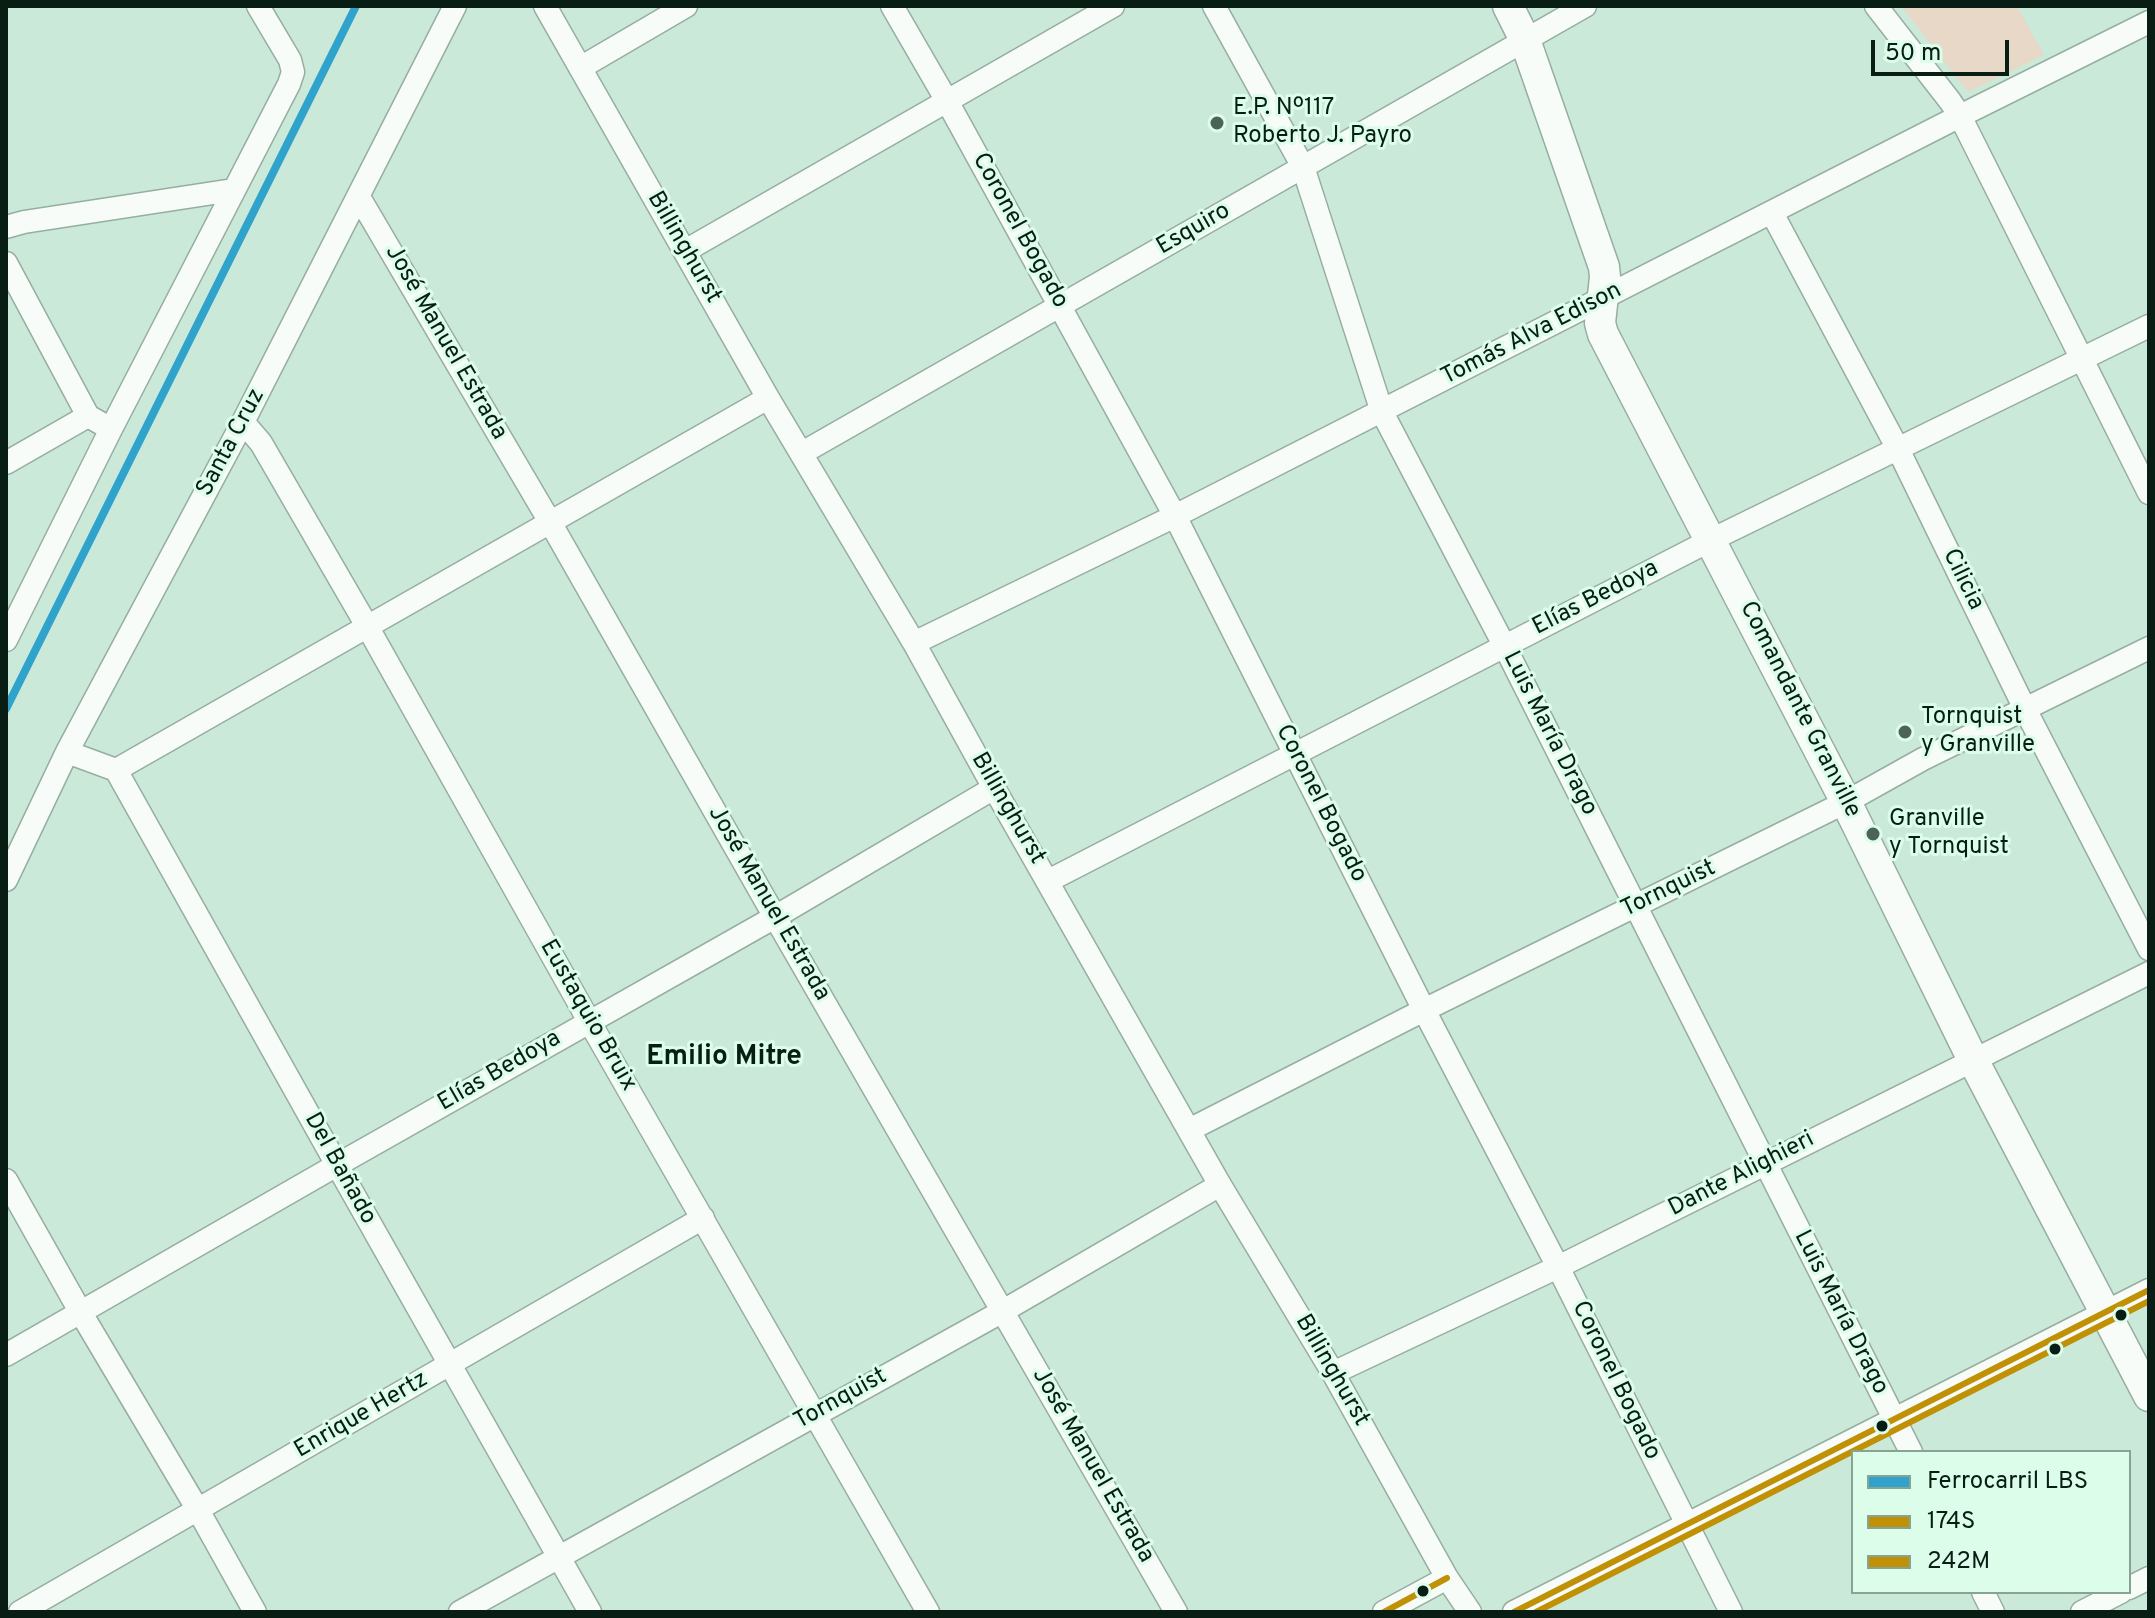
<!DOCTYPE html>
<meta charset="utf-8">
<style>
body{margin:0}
#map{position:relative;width:2155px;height:1618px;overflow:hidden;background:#cbe9d8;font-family:Overpass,sans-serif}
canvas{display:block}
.frame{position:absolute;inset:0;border:8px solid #081d13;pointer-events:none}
.legend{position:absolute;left:1851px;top:1450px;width:280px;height:144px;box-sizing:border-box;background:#dcfdea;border:2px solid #87a394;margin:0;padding:10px 14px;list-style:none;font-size:24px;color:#081d13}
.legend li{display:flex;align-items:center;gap:16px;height:40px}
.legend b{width:40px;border:2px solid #87a394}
.scale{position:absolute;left:1871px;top:40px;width:138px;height:36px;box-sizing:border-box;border:4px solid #081d13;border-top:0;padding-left:10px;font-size:24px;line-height:28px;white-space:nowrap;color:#081d13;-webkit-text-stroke:6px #dcfdea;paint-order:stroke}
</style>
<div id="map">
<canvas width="2155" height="1618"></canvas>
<div class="frame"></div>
<ul class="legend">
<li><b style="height:10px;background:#30a3cc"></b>Ferrocarril LBS</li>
<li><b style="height:10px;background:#c09005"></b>174S</li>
<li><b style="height:10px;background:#c09005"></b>242M</li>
</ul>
<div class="scale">50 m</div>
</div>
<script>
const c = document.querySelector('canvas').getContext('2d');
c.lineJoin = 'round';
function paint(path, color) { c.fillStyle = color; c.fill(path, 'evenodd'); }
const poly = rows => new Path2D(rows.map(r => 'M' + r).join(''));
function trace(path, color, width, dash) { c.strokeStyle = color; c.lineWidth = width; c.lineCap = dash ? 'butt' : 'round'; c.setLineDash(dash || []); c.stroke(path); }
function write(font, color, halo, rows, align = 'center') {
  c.font = font + ' Overpass,sans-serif'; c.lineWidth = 6; c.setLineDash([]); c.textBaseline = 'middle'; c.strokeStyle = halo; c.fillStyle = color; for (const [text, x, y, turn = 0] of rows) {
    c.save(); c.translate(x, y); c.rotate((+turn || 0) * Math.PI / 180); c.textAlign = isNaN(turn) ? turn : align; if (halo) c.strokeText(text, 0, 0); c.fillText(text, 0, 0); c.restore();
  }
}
paint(poly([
 [1901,6,2017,6,2044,55,1968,92]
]), '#e7d8c7');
const street = poly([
 [545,6,768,398,914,643,994,788,1220,1185,1333,1373,1447,1578,1470,1612],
 [892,6,947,101,1175,516,1424,1010,1558,1267,1731,1612],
 [1214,6,1303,167,1382,412,1505,647,1911,1452],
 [1876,6,1950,101,1960,116,2149,493],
 [580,68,686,6],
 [359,197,550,522,775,917,1176,1612],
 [1772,213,1898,449,2025,709,2149,949],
 [6,227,24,222,233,190],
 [685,251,1113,6],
 [6,263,88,416,111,429],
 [243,422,261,443,367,626,589,1021,928,1612],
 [802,453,1585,6],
 [6,463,88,416],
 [6,640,111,429,289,84,293,72,290,60,258,6],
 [914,643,1175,516,1960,116,2149,22],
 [67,752,116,770,337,1165,590,1612],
 [116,770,768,398],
 [6,880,67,752,243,422,455,6],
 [1048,881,1711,540,2149,326],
 [1189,1130,1424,1010,1846,802,1923,759,2149,648],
 [6,1180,81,1313,198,1510,255,1612],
 [6,1355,337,1165,775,917,994,788],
 [1333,1373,1558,1267,2149,973],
 [2129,1588,2149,1578],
 [1983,1592,1993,1612],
 [20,1612,703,1218],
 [460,1612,1003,1311,1220,1185],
 [1384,1612,1447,1578],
 [1514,1612,2149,1290],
 [2082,1612,2121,1592]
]);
const secondary = poly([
 [1508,6,1525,40,1604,267,1605,277,1600,323,1603,334,1846,802,1973,1060,2149,1396]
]);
trace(street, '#96aea0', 25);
trace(secondary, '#96aea0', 33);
trace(street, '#f7fcf9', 22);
trace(secondary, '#f7fcf9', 30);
trace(poly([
 [1384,1612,1447,1578],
 [1514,1612,2149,1290]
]), '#c09005', 6);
trace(poly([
 [1536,1612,2149,1301]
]), '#c09005', 6);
trace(poly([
 [6,709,356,6]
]), '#30a3cc', 8);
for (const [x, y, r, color] of [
 [1217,123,8,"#4c6458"],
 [1905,732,8,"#4c6458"],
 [1873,834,8,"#4c6458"],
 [2121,1315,7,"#081d13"],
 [2055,1349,7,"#081d13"],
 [1882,1426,7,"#081d13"],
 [1423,1591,7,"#081d13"]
]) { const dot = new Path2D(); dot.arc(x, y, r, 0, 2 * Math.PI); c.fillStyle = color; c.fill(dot); trace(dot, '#dcfdea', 3); }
write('24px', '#081d13', '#dcfdea', [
 ["E.P. Nº117",1233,109],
 ["Roberto J. Payro",1233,137],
 ["Tornquist",1921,718],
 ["y Granville",1921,746],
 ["Granville",1889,820],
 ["y Tornquist",1889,848]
], 'left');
write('24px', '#081d13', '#dcfdea', [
 ["Esquiro",1194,230,-30],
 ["Coronel Bogado",1019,231,61],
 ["Billinghurst",683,248,60],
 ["Tomás Alva Edison",1532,335,-27],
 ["José Manuel Estrada",445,343,60],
 ["Santa Cruz",232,443,-62],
 ["Cilicia",1962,580,64],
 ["Elías Bedoya",1596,599,-27],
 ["Comandante Granville",1799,710,63],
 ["Luis María Drago",1549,734,63],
 ["Coronel Bogado",1320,804,63],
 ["Billinghurst",1007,809,60],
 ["Tornquist",1669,890,-26],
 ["José Manuel Estrada",768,904,60],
 ["Eustaquio Bruix",587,1016,60],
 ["Elías Bedoya",500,1072,-30],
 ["Del Bañado",339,1169,61],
 ["Dante Alighieri",1742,1175,-27],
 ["Luis María Drago",1840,1313,63],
 ["Billinghurst",1331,1371,60],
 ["Coronel Bogado",1615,1381,64],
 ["Tornquist",841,1400,-29],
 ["Enrique Hertz",362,1416,-30],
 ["José Manuel Estrada",1092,1466,60]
]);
write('bold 28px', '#081d13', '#dcfdea', [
 ["Emilio Mitre",724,1058]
]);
</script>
